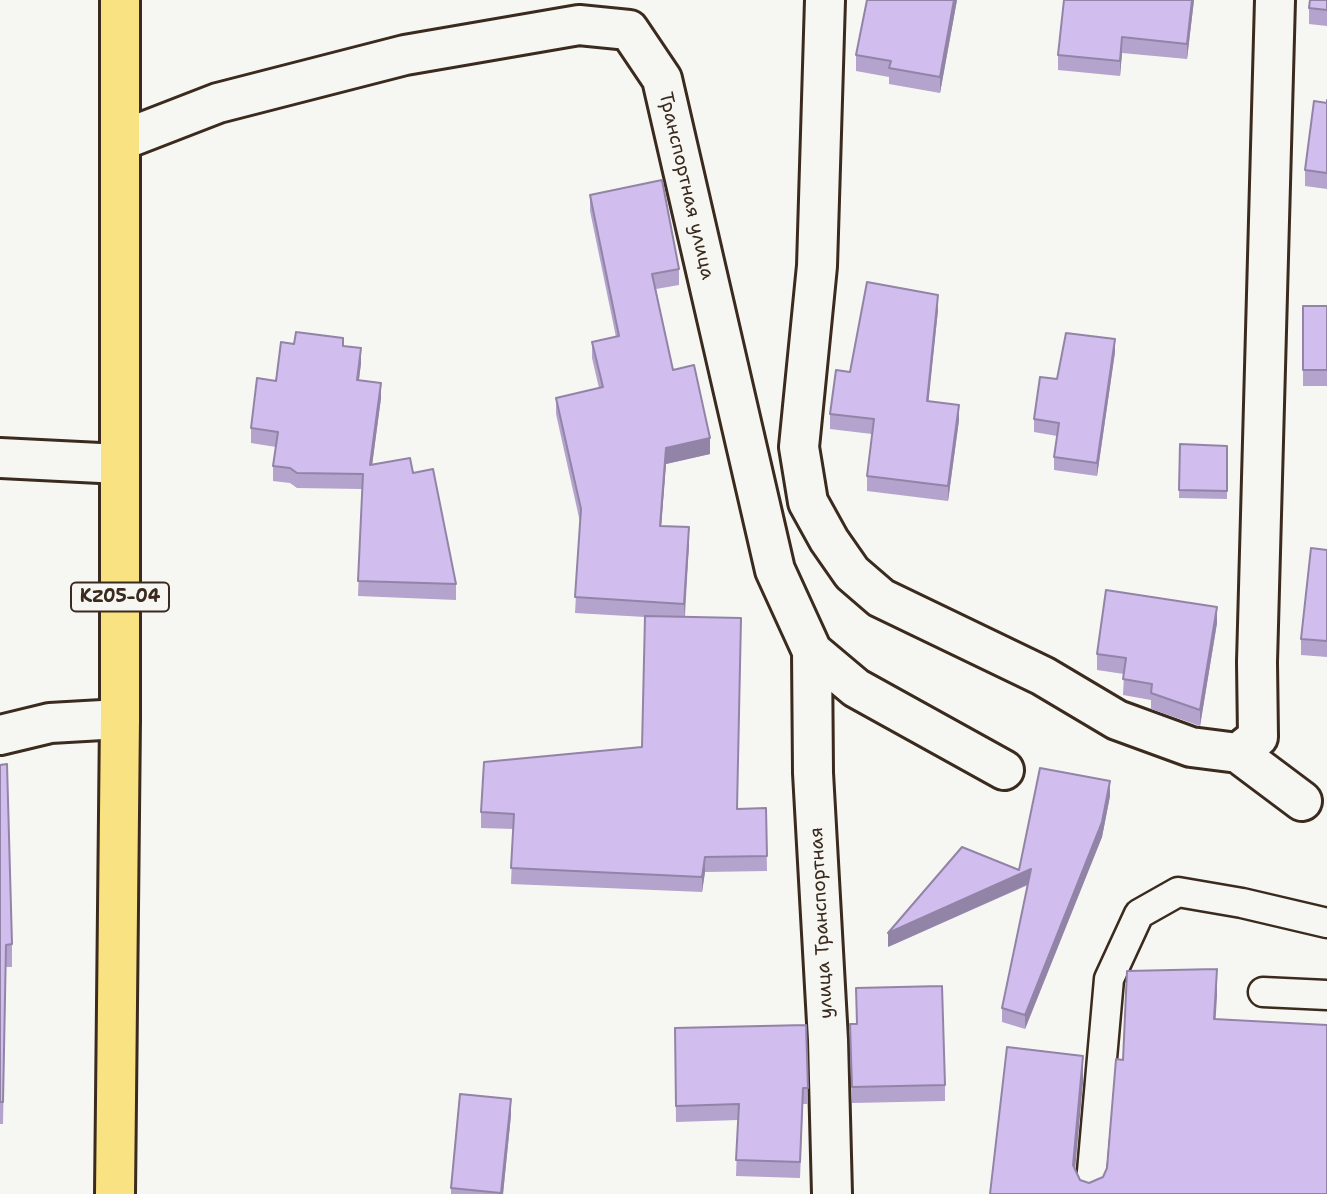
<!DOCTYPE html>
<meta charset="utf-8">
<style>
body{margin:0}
canvas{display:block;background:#f6f6f2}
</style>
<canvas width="1327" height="1194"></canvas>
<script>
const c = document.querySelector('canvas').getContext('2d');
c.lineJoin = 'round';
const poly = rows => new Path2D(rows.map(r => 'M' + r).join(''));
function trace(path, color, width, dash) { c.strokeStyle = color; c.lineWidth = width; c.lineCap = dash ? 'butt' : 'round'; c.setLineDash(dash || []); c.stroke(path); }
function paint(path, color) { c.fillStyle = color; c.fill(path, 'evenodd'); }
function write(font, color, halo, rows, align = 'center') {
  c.font = font + ' "Shantell Sans",sans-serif'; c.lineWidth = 5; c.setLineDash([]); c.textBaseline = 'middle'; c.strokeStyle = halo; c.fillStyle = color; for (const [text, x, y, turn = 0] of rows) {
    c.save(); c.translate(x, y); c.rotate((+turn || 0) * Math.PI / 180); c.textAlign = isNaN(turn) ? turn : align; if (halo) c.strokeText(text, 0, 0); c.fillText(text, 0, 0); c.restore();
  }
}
const lane = poly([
 [1263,992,1327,995],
 [1090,1194,1109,979,1139,914,1178,892,1242,903,1327,923]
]);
const street = poly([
 [825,0,817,266,799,447,808,502,829,540,852,573,881,598,1043,676,1117,720,1191,747,1238,753,1302,801],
 [120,141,218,103,405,55,579,25,629,30,662,79,775,570,812,651,813,773,828,1040,832,1194],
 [0,458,120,464],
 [812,651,856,688,1004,770],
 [0,735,50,723,120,719],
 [1238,753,1258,737,1257,662,1275,0]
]);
const primary = poly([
 [115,1194,120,719,120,0]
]);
trace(lane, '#3b2a1e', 33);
trace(street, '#3b2a1e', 44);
trace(primary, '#3b2a1e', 44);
trace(lane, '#f6f6f2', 28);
trace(street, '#f6f6f2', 38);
trace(primary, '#f8e281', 38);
paint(poly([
 [957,0,940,93,889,84,889,77,856,71,856,55],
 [1194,0,1187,59,1122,53,1120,76,1058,70,1058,55],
 [1327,0,1327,26,1309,24,1309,8],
 [1327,100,1327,189,1305,186,1305,170],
 [590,195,679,269,679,285,656,289,673,370,710,454,666,464,661,526,689,544,685,617,738,809,766,808,767,871,705,872,702,892,511,884,513,829,481,828,481,812,642,747,645,617,575,613,580,522,556,414,556,398,599,388,592,358,592,342,616,337,590,211],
 [1303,306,1327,306,1327,386,1303,386],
 [938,310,928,401,959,420,948,501,867,491,867,476,872,434,830,429,830,414,850,372],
 [343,346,361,363,359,380,381,398,372,465,413,473,456,584,456,600,358,596,362,489,297,488,290,483,273,481,273,466,276,447,251,443,251,428,276,381],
 [1115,352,1097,476,1054,470,1054,457,1057,436,1034,432,1034,419,1057,379],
 [1180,444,1227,446,1227,499,1179,498],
 [1327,550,1327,657,1301,655,1301,639],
 [1217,623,1200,726,1151,709,1151,700,1123,695,1124,674,1097,670,1097,654],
 [0,765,12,944,12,967,6,967,3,1124,0,1124],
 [1110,796,1102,837,1025,1029,1002,1022,1002,1008,1028,885,888,947,1019,870],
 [850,1024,857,1024,945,1085,945,1101,852,1103],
 [806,1025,808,1104,803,1104,800,1178,736,1176,738,1120,676,1122,675,1028],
 [511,1115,503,1194,451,1194,451,1188]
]), '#b4a3cd');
paint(poly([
 [954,0,957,0,940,93,940,77],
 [1192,0,1194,0,1187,59,1187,44],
 [1122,37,1122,53,1120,76,1120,61],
 [938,295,938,310,927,416,927,401],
 [1115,339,1115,352,1097,476,1097,463],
 [361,348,361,363,357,395,357,380],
 [381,383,381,398,370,481,370,465],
 [959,405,959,420,948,501,948,486],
 [710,438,710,454,666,464,660,542,660,526,666,448],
 [689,527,689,544,684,620,684,604],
 [1217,607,1217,623,1200,726,1200,710],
 [1110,781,1110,796,1102,837,1025,1029,1025,1015],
 [705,857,705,872,702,892,702,877],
 [1031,869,1031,883,888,947,888,933],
 [1217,969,1217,996,1214,1046,1214,1019],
 [1083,1056,1083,1083,1073,1193,1073,1165],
 [511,1099,511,1115,503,1194,501,1194]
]), '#9284a7');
const building = poly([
 [867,0,954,0,940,77,889,68,891,61,856,55,867,0],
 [1064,0,1192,0,1187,44,1122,37,1120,61,1058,55,1064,0],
 [1310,0,1327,0,1327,10,1309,8,1310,0],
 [1327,100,1327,173,1305,170,1314,101,1327,103,1327,100],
 [662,180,679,269,652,274,673,370,694,365,710,438,666,448,660,526,689,527,684,604,575,597,581,509,556,398,603,387,592,342,619,336,590,195,662,180],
 [867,282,938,295,927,401,959,405,948,486,867,476,874,419,830,414,836,370,850,372,867,282],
 [1303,306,1327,306,1327,370,1303,370,1303,306],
 [296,332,343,338,343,346,361,348,357,380,381,383,370,465,410,458,413,473,433,469,456,584,358,581,363,474,297,473,290,468,273,466,278,432,251,428,257,378,276,381,281,342,294,344,296,332],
 [1066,333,1115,339,1097,463,1054,457,1059,423,1034,419,1040,377,1057,379,1066,333],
 [1180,444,1227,446,1227,491,1179,490,1180,444],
 [1311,548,1327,550,1327,641,1301,639,1311,548],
 [1106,590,1217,607,1200,710,1151,693,1152,684,1123,679,1126,658,1097,654,1106,590],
 [645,616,741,618,737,809,766,808,767,856,705,857,702,877,511,868,514,814,481,812,484,762,642,747,645,616],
 [7,764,12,944,6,945,3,1102,0,1102,0,765,7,764],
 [1040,768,1110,781,1102,822,1025,1015,1002,1008,1031,869,888,933,962,847,1019,870,1040,768],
 [1217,969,1214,1019,1327,1025,1327,1194,990,1194,1007,1047,1083,1056,1073,1165,1080,1180,1089,1183,1103,1177,1107,1168,1116,1059,1123,1060,1127,971,1217,969],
 [942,986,945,1085,852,1087,850,1024,857,1024,856,988,942,986],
 [806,1025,808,1088,803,1088,800,1162,736,1160,739,1104,676,1106,675,1028,806,1025],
 [460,1094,511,1099,501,1193,451,1188,460,1094]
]);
paint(building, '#d1bdee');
trace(building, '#9284a7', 2);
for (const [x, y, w] of [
 [120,597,98]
]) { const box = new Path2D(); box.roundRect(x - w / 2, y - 14.5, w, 29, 5); c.fillStyle = '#f6f6f2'; c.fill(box); trace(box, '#3b2a1e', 2); }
write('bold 18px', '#3b2a1e', null, [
 ["KZ05-04",120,597]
]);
write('19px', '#3b2a1e', '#f6f6f2', [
 ["Транспортная улица",686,186,77],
 ["улица Транспортная",822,923,-93]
]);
</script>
